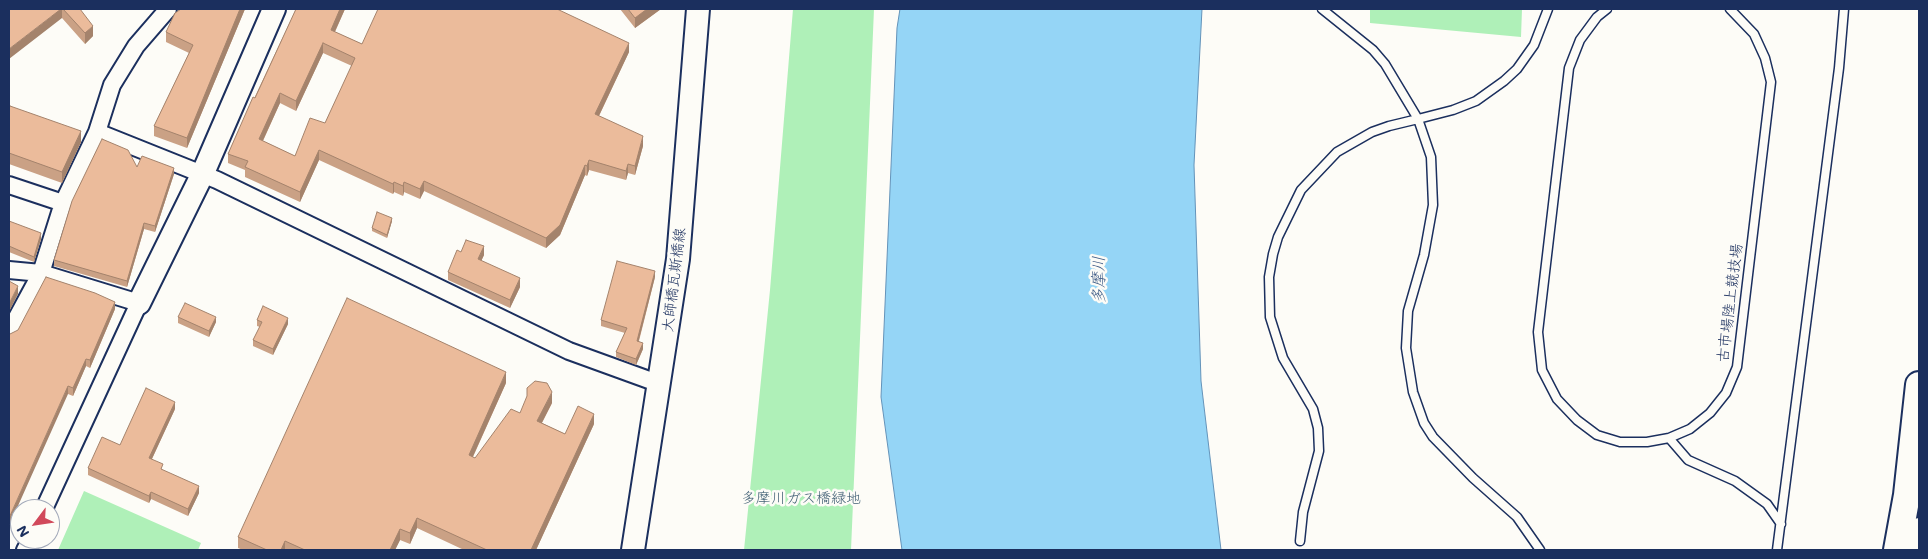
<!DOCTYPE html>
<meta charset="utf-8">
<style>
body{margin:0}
#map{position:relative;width:1928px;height:559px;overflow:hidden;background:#fdfcf7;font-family:Mali,sans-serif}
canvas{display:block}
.frame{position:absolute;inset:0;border:10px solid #1b2f5e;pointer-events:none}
.north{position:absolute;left:10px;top:499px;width:50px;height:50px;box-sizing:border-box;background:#fdfcf7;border:1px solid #a3aaba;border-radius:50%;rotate:239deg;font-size:14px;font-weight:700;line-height:20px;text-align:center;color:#1b2f5e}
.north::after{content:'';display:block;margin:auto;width:18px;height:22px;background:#d1495b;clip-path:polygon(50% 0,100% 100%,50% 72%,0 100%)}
</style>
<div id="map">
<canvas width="1928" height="559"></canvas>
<div class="frame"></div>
<div class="north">N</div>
</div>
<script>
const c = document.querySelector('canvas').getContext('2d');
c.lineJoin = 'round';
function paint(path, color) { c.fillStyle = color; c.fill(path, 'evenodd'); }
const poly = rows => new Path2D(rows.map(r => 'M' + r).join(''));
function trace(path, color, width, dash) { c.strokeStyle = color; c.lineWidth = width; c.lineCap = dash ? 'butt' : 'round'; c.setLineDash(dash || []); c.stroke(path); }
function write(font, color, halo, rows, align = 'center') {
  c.font = font + ' Mali,"Klee One",sans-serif'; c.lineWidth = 5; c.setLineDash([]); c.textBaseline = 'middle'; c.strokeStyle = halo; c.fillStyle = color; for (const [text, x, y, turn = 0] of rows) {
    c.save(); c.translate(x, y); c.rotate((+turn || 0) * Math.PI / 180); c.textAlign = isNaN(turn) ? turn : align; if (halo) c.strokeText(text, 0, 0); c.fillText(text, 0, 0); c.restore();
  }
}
paint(poly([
 [793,9,874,9,851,550,744,550,770,290],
 [1370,9,1522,9,1521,37,1370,23],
 [84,491,201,543,198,550,58,550]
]), '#aff0b8');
const water = poly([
 [900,9,1202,9,1194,165,1201,381,1221,550,902,550,881,397,897,28,900,9]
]);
paint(water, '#95d5f6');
trace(water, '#6493b9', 1);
const lane = poly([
 [1322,9,1373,50,1385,64,1418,119,1453,110,1476,101,1504,81,1517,69,1534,45,1548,9],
 [1607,9,1597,17,1580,40,1569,68,1538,332,1542,370,1557,399,1577,420,1597,435,1620,442,1647,442,1669,438,1690,429,1710,413,1726,393,1737,367,1771,82,1765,58,1754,34,1730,9],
 [1669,438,1688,460,1735,481,1767,504,1781,524],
 [1300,541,1303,512,1319,451,1318,428,1313,409,1283,358,1270,317,1269,277,1273,254,1278,237,1301,190,1337,152,1372,132,1389,126,1418,119,1431,157,1433,205,1424,255,1408,311,1406,348,1413,392,1424,423,1433,437,1473,478,1517,517,1540,550],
 [1777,550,1839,68,1844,9]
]);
const street = poly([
 [97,132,217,180,569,351,660,384],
 [9,185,63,203],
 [9,270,41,273,139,303,44,509],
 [9,332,41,273,63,203,97,132,112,85,136,46,168,9],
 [25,550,31,539],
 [1916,550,1919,526]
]);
const secondary = poly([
 [139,303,203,173,274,9],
 [633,550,678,259,698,9]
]);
const primary = poly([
 [1897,550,1907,495,1919,385]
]);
trace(lane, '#1b2f5e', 11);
trace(street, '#1b2f5e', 20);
trace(secondary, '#1b2f5e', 26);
trace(primary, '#1b2f5e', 30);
trace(lane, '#fdfcf7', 8);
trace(street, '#fdfcf7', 16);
trace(secondary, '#fdfcf7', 22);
trace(primary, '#fdfcf7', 26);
paint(poly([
 [9,9,80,9,93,36,85,44,62,18],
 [245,9,187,148,154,136,154,126,189,53,166,42,166,32],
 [296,9,345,9,335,32,362,44,629,52,599,116,643,146,635,175,628,173,626,180,589,170,587,176,585,175,560,235,546,248,424,191,420,199,404,192,403,196,394,192,393,194,319,160,300,202,245,177,245,170,228,163,228,154],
 [323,53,352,66,325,123,295,156,263,141,280,103,296,111],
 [620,9,661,9,635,28],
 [9,104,10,106,81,142,62,183,9,164],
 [137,167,174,174,155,232,144,229,127,287,54,266,54,260],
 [9,221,41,239,34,262,9,252],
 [392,221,387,238,372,231,372,228],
 [461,252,484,255,481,261,520,287,510,308,448,280,448,272],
 [655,277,639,341,643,349,636,365,616,357,616,352,625,333,601,326,601,320],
 [115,309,90,368,86,366,73,396,68,394,10,334],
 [178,317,216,322,209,337,178,323],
 [257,320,288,324,273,355,253,346,253,340,260,327,257,326],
 [506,383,473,457,475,458,520,413,552,403,542,423,565,434,594,424,536,550,464,550,417,528,410,544,400,540,395,550,243,550,238,548,238,537],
 [175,409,152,459,163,470,199,493,188,516,151,499,149,503,88,475,88,468,120,445]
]), '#caa185');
paint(poly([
 [61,9,62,9,62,18,9,59,9,49],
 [240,9,245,9,187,148,187,138],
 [340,9,345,9,331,40,331,30],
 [647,9,661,9,635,28,635,18],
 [93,26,93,36,85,44,85,33],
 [323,43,323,53,296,111,296,101],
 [629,43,629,52,595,124,595,114],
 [280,93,280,103,259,149,259,139],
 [81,131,81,142,62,183,62,172],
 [643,136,643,146,635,175,635,166],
 [319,150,319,160,300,202,300,192],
 [589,160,589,170,587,176,587,166],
 [628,164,628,173,626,180,626,171],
 [585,165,585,175,560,235,546,248,546,238],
 [174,168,174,174,155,232,155,226],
 [424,181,424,191,420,199,420,189],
 [394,182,394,192,393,194,393,184],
 [404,182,404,192,403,196,403,186],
 [392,218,392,221,387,238,387,235],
 [144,223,144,229,127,287,127,281],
 [41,233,41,239,34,262,34,257],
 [484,246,484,255,478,268,478,259],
 [655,271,655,277,637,347,637,341],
 [520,278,520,287,510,308,510,300],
 [18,286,18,294,9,312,9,304],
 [115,302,115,309,90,368,90,360],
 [216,317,216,322,209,337,209,331],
 [288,318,288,324,273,355,273,349],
 [643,343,643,349,636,365,636,359],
 [86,359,86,366,73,396,73,388],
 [506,372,506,383,469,465,469,455],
 [68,386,68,394,9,526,9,518],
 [552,392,552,403,537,432,537,421],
 [175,402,175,409,149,465,149,458],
 [594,414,594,424,536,550,531,550],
 [199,486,199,493,188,516,188,509],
 [151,492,151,499,149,503,149,496],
 [417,518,417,528,410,544,410,533],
 [400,529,400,540,395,550,390,550],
 [285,541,285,550,281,550]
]), '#a4836c');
const building = poly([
 [9,9,61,9,9,49,9,9],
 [63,9,80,9,93,26,85,33,63,9],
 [181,9,240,9,187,138,154,126,193,45,166,32,175,13,181,9],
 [296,9,340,9,331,30,362,44,378,9,557,9,629,43,595,114,643,136,635,166,628,164,626,171,589,160,587,166,585,165,560,225,546,238,424,181,420,189,404,182,403,186,394,182,393,184,319,150,300,192,245,167,248,161,228,154,253,97,255,98,296,9],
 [323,43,355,58,325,123,310,118,295,156,259,139,280,93,296,101,323,43],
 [628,9,647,9,635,18,628,9],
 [9,104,10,106,81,131,62,172,9,153,9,104],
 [102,139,128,150,137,167,142,156,174,168,155,226,144,223,127,281,54,260,72,201,102,139],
 [377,212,392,218,387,235,372,228,377,212],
 [9,221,41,233,34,257,9,246,9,221],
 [466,240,484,246,478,259,520,278,510,300,448,272,457,250,461,252,466,240],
 [617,261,655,271,637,341,643,343,636,359,616,352,627,328,601,320,617,261],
 [46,277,95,293,115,302,90,360,86,359,73,388,68,386,9,518,9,334,10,334,18,330,46,277],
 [9,281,18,286,9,304,9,281],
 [347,298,506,372,469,455,475,458,511,409,520,413,527,396,527,388,535,381,547,383,552,392,537,421,565,434,578,406,594,414,531,550,487,550,417,518,410,533,400,529,390,550,305,550,285,541,281,550,267,550,238,537,347,298],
 [185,303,216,317,209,331,178,317,185,303],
 [263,306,288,318,273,349,253,340,262,322,257,320,263,306],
 [146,388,175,402,149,458,163,464,161,469,199,486,188,509,151,492,149,496,88,468,102,437,120,445,146,388]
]);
paint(building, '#ebbb9b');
trace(building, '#a4836c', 1);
write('15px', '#1b2f5e', '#fdfcf7', [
 ["大師橋瓦斯橋線",674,280,-83],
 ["古市場陸上競技場",1730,303,-83]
]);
write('15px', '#405f74', '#fdfcf7', [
 ["多摩川ガス橋緑地",801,498]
]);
write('italic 16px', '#3a5884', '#fdfcf7', [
 ["多摩川",1099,280,-90]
]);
</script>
